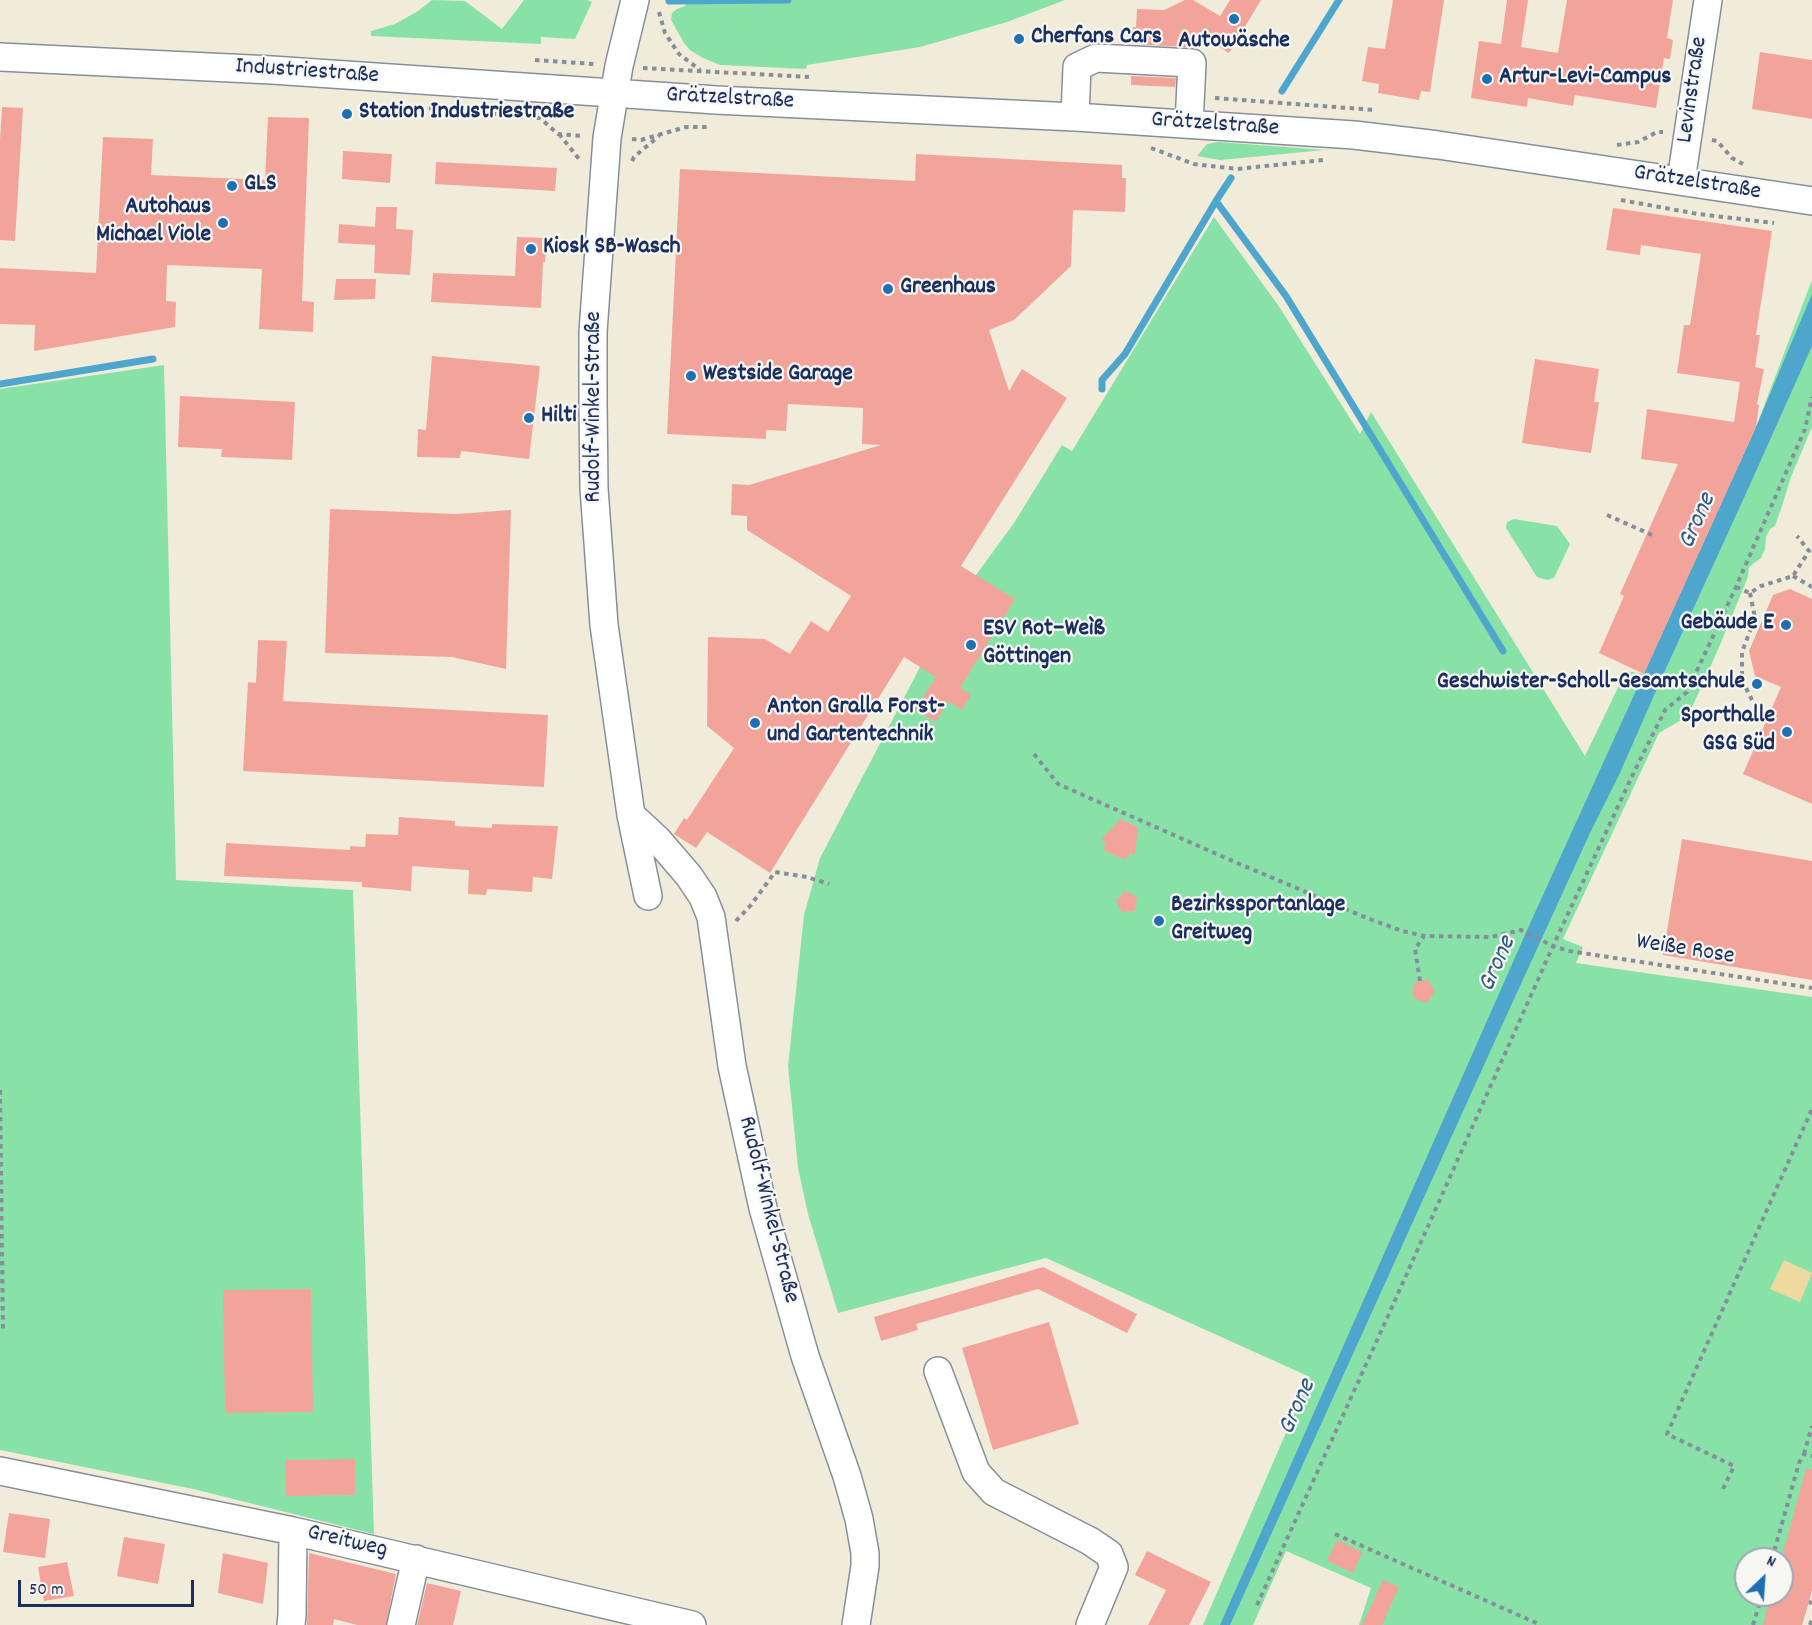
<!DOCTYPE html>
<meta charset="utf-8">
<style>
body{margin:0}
#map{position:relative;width:1812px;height:1625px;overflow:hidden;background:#f1ecda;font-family:Dekko,sans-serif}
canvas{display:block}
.north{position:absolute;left:1734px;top:1547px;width:60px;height:60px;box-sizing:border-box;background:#f6f6f2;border:2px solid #9ea6b7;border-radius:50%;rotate:25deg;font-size:16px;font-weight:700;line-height:24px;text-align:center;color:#1b2f5e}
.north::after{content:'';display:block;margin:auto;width:21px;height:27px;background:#1f6fb2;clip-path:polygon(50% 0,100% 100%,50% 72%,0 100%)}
.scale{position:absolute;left:18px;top:1580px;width:176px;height:27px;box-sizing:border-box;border:3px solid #1b2f5e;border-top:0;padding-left:8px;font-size:18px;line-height:21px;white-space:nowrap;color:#1b2f5e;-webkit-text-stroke:4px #f6f6f2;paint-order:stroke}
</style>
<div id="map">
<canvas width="1812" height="1625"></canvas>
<div class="north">N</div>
<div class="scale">50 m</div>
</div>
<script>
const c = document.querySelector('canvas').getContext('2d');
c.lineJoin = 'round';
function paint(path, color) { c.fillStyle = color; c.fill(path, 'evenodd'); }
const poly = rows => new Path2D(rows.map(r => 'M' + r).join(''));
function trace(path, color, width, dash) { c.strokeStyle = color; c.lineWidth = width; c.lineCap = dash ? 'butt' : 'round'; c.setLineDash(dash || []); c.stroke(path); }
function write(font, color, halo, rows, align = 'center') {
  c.font = font + ' Dekko,sans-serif'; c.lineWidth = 4.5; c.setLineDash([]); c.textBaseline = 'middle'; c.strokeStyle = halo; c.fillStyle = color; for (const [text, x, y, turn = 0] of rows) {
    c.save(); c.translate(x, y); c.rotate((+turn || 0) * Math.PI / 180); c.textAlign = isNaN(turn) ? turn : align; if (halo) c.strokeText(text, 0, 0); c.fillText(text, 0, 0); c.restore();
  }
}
paint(poly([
 [432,0,465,1,502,29,524,0,587,0,592,2,575,39,541,37,541,44,371,36,371,31,395,24,418,11],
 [688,0,1065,0,1007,22,920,47,807,65,806,69,720,65,703,58,690,50,684,43,671,20,672,13,677,9,685,6],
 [1218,142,1325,150,1220,160,1197,156,1207,144],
 [1214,217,1278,305,1360,434,1371,412,1585,756,1626,671,1644,674,1756,427,1812,280,1812,427,1791,477,1781,509,1775,526,1770,529,1766,537,1765,549,1761,558,1749,567,1748,577,1717,652,1688,716,1659,733,1563,939,1583,947,1576,963,1812,997,1812,1589,1802,1625,1359,1625,1371,1588,1286,1551,1253,1625,1203,1625,1310,1377,1046,1258,838,1313,808,1214,798,1168,788,1066,804,915,820,858,930,648,976,575,1014,523,1062,445,1072,451],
 [1746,1559,1782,1559,1782,1595,1746,1595],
 [164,365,176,880,353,890,374,1534,193,1489,0,1450,0,389],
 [1514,519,1557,526,1570,544,1554,578,1547,580,1537,577,1506,528,1507,522]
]), '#88e2a7');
paint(poly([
 [1784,1260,1812,1273,1800,1302,1770,1289]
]), '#eeda9e');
paint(poly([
 [1812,294,1812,346,1748,489,1663,675,1619,775,1590,833,1499,1032,1230,1625,1220,1625,1528,928,1756,427]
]), '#4fa6cc');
trace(poly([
 [669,1,788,0],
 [1282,91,1339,0],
 [1231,178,1216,201,1286,296,1503,651],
 [0,384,153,359],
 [1102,389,1102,380,1125,354,1216,201]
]), '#4fa6cc', 7);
paint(poly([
 [1185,0,1193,0,1220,16,1230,0,1261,0,1229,53,1194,32,1186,47,1132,44,1133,27,1136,27,1137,9,1164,10],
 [1393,0,1444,0,1430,92,1421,91,1419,100,1378,93,1379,84,1362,81,1368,47,1385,49],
 [1507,0,1528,0,1521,47,1558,53,1567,0,1673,0,1667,38,1673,40,1670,59,1664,58,1656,108,1575,95,1573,106,1528,98,1527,107,1471,98,1479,41,1501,44],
 [1760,52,1812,60,1812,119,1752,109],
 [1131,76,1176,78,1175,87,1131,85],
 [2,107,23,108,15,241,0,240,0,140],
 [268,117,309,118,302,301,314,302,313,332,259,329,262,269,167,265,166,301,176,302,175,327,34,351,35,325,0,324,0,268,96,273,103,137,153,139,151,175,265,180],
 [343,151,392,154,390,183,342,179],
 [916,154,1122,165,1122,178,1126,178,1125,212,1073,210,1071,266,1014,320,989,330,1009,391,1022,369,1067,398,961,566,1015,599,960,688,971,695,962,710,948,701,936,722,915,710,936,677,904,657,770,873,707,832,696,848,674,834,684,818,687,820,734,748,707,726,708,637,765,639,790,654,811,621,828,632,851,596,747,530,747,516,731,515,732,484,749,485,881,445,862,444,863,408,788,404,786,431,766,430,766,439,667,434,680,169,915,181],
 [436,162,557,168,555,191,435,184],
 [376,207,397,207,396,229,413,230,410,275,374,273,375,245,338,243,339,224,375,227],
 [1613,208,1772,231,1756,335,1760,335,1755,367,1764,369,1757,404,1759,405,1756,427,1644,674,1599,653,1624,596,1620,594,1678,464,1641,459,1647,409,1734,422,1740,382,1677,373,1684,325,1690,325,1701,254,1641,245,1640,255,1606,250],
 [517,237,547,238,545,262,543,262,541,308,431,302,433,273,515,276],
 [336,279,376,279,375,299,334,300],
 [432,356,540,366,529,459,461,451,460,458,417,457,418,429,426,430],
 [1535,359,1599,369,1594,402,1599,402,1591,453,1522,443],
 [180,396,295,402,292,460,221,457,222,449,178,447],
 [330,509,456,514,511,510,506,669,452,657,325,653],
 [1790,589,1812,599,1812,804,1743,774,1781,687,1755,676,1749,651,1773,595],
 [258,640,287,641,283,701,548,715,544,787,243,771,248,682,256,683],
 [399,817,455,821,455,826,492,828,492,824,558,826,552,879,533,877,532,892,487,889,486,895,468,894,469,870,438,868,412,866,411,891,362,887,362,882,224,876,226,843,350,850,350,846,365,847,366,834,398,835],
 [1120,819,1138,827,1135,855,1130,853,1126,860,1103,850,1106,842,1101,840],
 [1682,839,1812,861,1812,980,1663,955],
 [1125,891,1137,897,1135,911,1122,912,1116,901],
 [1427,979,1435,991,1427,1003,1413,998,1413,984],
 [1043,1267,1137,1314,1127,1333,1038,1289,916,1324,918,1330,881,1341,874,1317],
 [311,1289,313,1412,225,1413,223,1290],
 [1049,1322,1079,1424,993,1450,962,1348],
 [355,1459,355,1495,286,1496,285,1460],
 [1806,1469,1812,1469,1812,1589,1809,1602,1802,1625,1763,1625,1771,1595,1782,1595,1782,1556],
 [9,1513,50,1519,45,1558,3,1552],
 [124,1537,165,1544,158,1584,117,1576],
 [1337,1540,1362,1552,1353,1573,1327,1561],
 [1147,1551,1211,1582,1189,1625,1148,1625,1166,1590,1135,1575],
 [223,1553,268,1563,263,1604,218,1593],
 [309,1553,396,1574,386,1625,357,1625,334,1619,333,1625,307,1625],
 [67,1562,74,1596,44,1601,38,1567],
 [1383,1580,1399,1587,1382,1625,1362,1625],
 [427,1583,461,1591,453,1625,417,1625]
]), '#f2a49b');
const minor = poly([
 [635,0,619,66,607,138,593,332,593,403,594,488,604,625,631,815,648,896],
 [0,57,272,70,716,100,1075,117,1354,135,1438,145,1812,201],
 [1075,117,1077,67,1096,58,1192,63,1189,124],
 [1681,181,1708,0],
 [631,815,658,840,689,876,703,897,711,917,732,1066,763,1208,805,1356,847,1476,859,1519,865,1553,865,1566,856,1625],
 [938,1371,976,1472,994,1492,1090,1541,1109,1554,1114,1567,1090,1625],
 [0,1471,293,1531,692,1625],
 [291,1625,292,1615,293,1531],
 [401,1625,416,1559]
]);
trace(minor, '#868e9c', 30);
trace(poly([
 [659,12,665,33,679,54,700,70],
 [535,60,594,64],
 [643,68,809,77],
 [1215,98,1375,110],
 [429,108,540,118,558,134,583,136],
 [559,134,579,159,579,161],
 [632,139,641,140,686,127,707,127],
 [1712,140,1717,141,1732,158,1743,164],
 [1617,145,1638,142,1657,132,1663,132],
 [1151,148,1194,164,1237,169,1323,160],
 [632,161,634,157,659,136],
 [1621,200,1698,214,1774,223],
 [1607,515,1652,535],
 [1793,576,1812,587],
 [1736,587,1750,593,1761,586,1793,576,1809,551,1797,536],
 [1750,593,1755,618,1742,652,1742,680,1752,700],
 [1034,754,1058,784,1228,859,1367,918,1402,931,1424,936,1491,937,1521,930,1553,946,1569,951,1812,988],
 [736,921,751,905,775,872,807,877,829,884],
 [1420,981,1415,949,1424,936],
 [0,1090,3,1332],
 [1804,1454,1812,1426],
 [1723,1489,1734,1466,1667,1434,1812,1109],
 [1335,1534,1541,1625],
 [1772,1559,1799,1463,1804,1454,1812,1456],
 [1809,1602,1812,1603],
 [1257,1605,1388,1316,1553,946,1634,772,1665,710,1687,692,1736,587,1805,429,1812,397],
 [1753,1625,1762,1595],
 [1810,1625,1812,1619]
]), '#868e9c', 4, [4.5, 4.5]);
trace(minor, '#fff', 27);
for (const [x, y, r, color] of [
 [1234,19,6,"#1f6fb2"],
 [1019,39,6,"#1f6fb2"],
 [1487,79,6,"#1f6fb2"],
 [347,114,6,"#1f6fb2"],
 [232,186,6,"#1f6fb2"],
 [223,223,6,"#1f6fb2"],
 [531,249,6,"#1f6fb2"],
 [888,289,6,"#1f6fb2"],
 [691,376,6,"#1f6fb2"],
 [529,418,6,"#1f6fb2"],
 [1786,625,6,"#1f6fb2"],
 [971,645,6,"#1f6fb2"],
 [1757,684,6,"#1f6fb2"],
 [755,723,6,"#1f6fb2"],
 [1787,732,6,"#1f6fb2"],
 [1159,921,6,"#1f6fb2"]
]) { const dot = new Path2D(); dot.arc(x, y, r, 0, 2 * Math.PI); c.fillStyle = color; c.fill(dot); trace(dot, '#f6f6f2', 2); }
write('bold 24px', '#1b2f5e', '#f6f6f2', [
 ["Cherfans Cars",1031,39],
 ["Autowäsche",1234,43,"center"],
 ["Artur-Levi-Campus",1499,79],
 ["Station Industriestraße",359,114],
 ["GLS",244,186],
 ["Autohaus",211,209,"right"],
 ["Michael Viole",211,237,"right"],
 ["Kiosk SB-Wasch",543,249],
 ["Greenhaus",900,289],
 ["Westside Garage",703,376],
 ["Hilti",541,418],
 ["Gebäude E",1774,625,"right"],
 ["ESV Rot–Weìß",983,631],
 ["Göttingen",983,659],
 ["Geschwister-Scholl-Gesamtschule",1745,684,"right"],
 ["Anton Gralla Forst-",767,709],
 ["und Gartentechnik",767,737],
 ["Sporthalle",1775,718,"right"],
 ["GSG Süd",1775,746,"right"],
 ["Bezirkssportanlage",1171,907],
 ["Greitweg",1171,935]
], 'left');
write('24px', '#1b2f5e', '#f6f6f2', [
 ["Industriestraße",307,73,4],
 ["Levinstraße",1694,90,-82],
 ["Grätzelstraße",730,100,3],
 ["Grätzelstraße",1215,126,4],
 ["Grätzelstraße",1697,184,9],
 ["Rudolf-Winkel-Straße",596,407,-90],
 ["Weiße Rose",1685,951,9],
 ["Rudolf-Winkel-Straße",767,1210,76],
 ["Greitweg",347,1543,13]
]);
write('italic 26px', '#2d5984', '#f6f6f2', [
 ["Grone",1699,522,-66],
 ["Grone",1499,965,-66],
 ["Grone",1299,1408,-66]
]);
</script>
